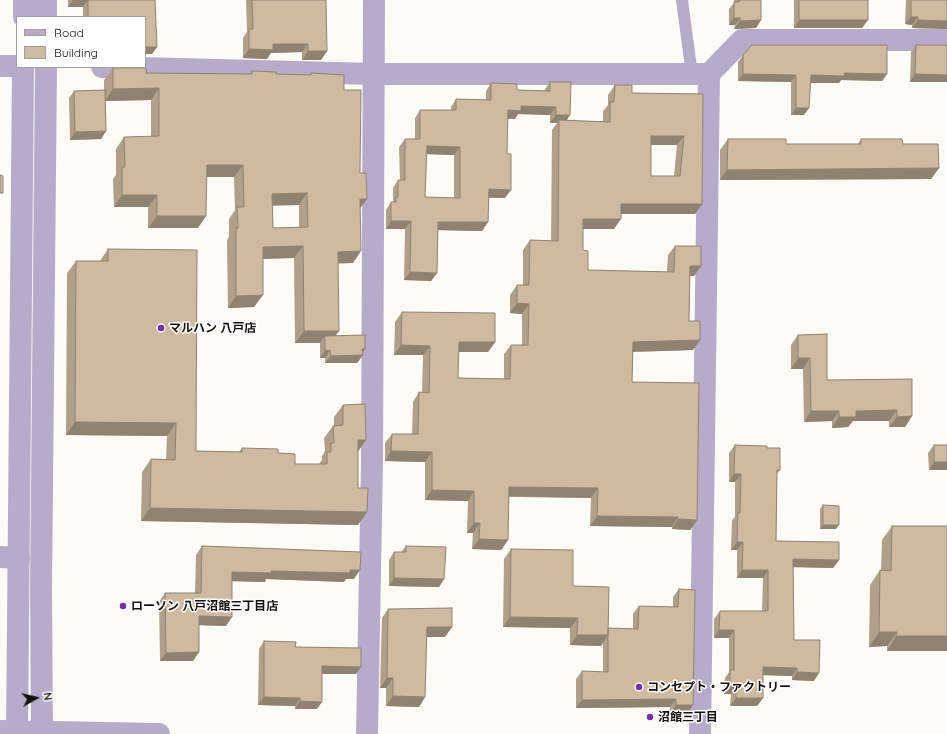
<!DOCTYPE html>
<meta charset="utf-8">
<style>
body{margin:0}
#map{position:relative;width:947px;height:734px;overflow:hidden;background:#fefbf7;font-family:Quicksand,sans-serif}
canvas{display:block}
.legend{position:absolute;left:16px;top:16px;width:130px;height:52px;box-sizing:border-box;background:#fff;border:1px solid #a19f9d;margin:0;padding:5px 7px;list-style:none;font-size:12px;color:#151009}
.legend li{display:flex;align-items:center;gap:8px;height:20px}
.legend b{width:20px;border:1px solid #a19f9d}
.north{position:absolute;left:16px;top:678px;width:40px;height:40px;-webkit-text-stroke:3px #fff;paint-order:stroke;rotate:82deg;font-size:11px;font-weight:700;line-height:16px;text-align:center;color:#151009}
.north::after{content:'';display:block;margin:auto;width:14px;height:18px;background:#151009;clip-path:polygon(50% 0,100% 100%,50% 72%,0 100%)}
</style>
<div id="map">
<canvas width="947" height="734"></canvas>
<ul class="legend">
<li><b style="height:5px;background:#b8abca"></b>Road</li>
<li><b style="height:11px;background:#cdbaa0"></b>Building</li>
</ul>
<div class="north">N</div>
</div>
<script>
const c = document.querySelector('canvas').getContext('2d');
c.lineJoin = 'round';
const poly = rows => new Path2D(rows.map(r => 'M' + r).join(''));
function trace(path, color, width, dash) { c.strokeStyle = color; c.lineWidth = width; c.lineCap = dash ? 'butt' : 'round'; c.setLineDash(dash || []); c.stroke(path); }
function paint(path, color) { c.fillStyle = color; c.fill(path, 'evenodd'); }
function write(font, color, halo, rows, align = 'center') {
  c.font = font + ' Quicksand,"Noto Sans JP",sans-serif'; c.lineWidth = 3; c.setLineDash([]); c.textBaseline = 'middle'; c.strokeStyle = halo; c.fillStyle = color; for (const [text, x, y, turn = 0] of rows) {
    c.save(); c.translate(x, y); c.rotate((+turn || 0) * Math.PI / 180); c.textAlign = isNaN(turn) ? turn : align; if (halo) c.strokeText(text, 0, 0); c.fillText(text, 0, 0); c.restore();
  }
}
trace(poly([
 [682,0,692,75]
]), '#b8abca', 12);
trace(poly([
 [0,66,17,66],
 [102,67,374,74,709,74],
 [0,557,19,558],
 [367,734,372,463,374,0],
 [700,734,709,74,742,40,947,40]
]), '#b8abca', 22);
trace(poly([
 [24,17,24,0],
 [46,17,46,0],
 [0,731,159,734],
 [17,734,23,67],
 [42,734,41,590,46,67]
]), '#b8abca', 22);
paint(poly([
 [68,0,155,0,157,47,152,54,145,54,145,17,83,17,83,7,68,7],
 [246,0,326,0,327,51,321,60,302,60,302,52,271,53,267,59,243,58,243,38,247,32],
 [734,0,761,0,761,20,756,28,734,29,735,25,729,25,729,9,734,3],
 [794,0,868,0,868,20,862,28,794,28],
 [906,0,947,0,947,29,912,28,912,25,905,24],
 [916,45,947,45,947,82,910,82,911,52],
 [743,55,887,74,882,81,841,80,839,83,810,83,804,115,791,115,791,82,738,81,738,62],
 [113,68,146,73,250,74,252,71,276,74,309,75,311,73,344,90,360,173,367,199,360,208,353,263,338,263,335,335,362,353,363,355,357,363,325,363,325,358,320,358,320,343,295,343,294,258,263,259,254,307,228,308,227,240,229,237,229,219,235,210,234,177,207,177,198,228,148,228,148,207,114,207,113,179,116,175,116,149,124,137,151,137,151,100,105,101,106,131,101,139,70,140,69,98,74,91,104,90,104,80],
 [272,205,299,205,299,227,273,228],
 [550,82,566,121,603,121,603,111,608,105,608,95,615,85,632,93,703,94,702,204,695,214,621,214,614,229,583,229,583,250,588,270,667,272,668,255,675,246,701,266,694,276,690,276,689,321,693,350,633,352,632,382,697,520,690,530,672,529,672,527,590,526,591,498,509,497,508,540,501,550,472,549,473,533,467,533,468,501,425,500,425,462,385,461,385,443,392,434,412,434,413,402,419,392,422,392,423,355,394,355,395,322,402,312,495,342,488,352,458,352,458,378,504,379,504,354,511,345,522,345,522,314,510,313,510,295,517,285,523,285,523,250,530,240,551,241,552,130,557,123,550,123,550,115,518,114,515,119,507,119,505,198,489,198,488,222,482,231,438,230,437,273,431,281,404,280,405,229,386,229,386,210,391,202,393,202,393,188,398,180,400,180,399,147,405,139,415,139,415,118,420,110,451,110,451,107,456,99,486,100,486,91,491,83,517,90,544,91],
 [651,145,677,145,674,176,651,176],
 [426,154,454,155,454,198,425,197],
 [728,139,786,144,858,144,861,139,903,144,939,168,931,179,720,180,720,150],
 [108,249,196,451,239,452,242,448,278,453,295,464,319,464,322,460,322,456,325,451,324,438,333,426,334,426,334,417,343,405,366,440,358,451,358,525,141,521,142,472,151,459,166,460,167,436,66,435,67,273,76,261,100,261],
 [798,335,827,380,912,416,905,427,889,427,889,421,853,421,848,427,832,428,832,421,804,422,803,369,791,369,791,345],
 [735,445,767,448,780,470,777,474,776,541,839,560,833,568,793,567,794,640,814,681,792,680,792,676,763,675,763,698,757,706,730,706,731,694,724,694,725,678,729,672,729,638,714,638,714,619,720,611,762,611,763,578,737,578,737,550,731,550,732,520,735,517,735,482,729,482,729,453],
 [934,445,947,445,947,470,929,470,928,453],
 [823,505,836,529,820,529,820,509],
 [892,526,947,526,947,651,887,651,887,646,869,647,870,585,880,570,881,570,882,540],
 [202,546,354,579,346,579,344,582,266,579,265,582,232,581,226,626,199,625,199,652,193,661,160,661,159,602,165,593,195,593,196,555],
 [406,546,444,579,439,587,389,586,389,560,394,552,401,552],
 [511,549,573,586,608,628,633,629,633,614,639,606,673,607,673,597,679,589,688,713,670,713,670,707,576,708,576,679,582,671,603,672,603,643,601,646,570,645,570,628,503,627,504,559],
 [388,609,445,637,426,637,425,697,419,707,386,706,386,688,380,688,382,618],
 [264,641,295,647,361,667,356,674,322,674,317,709,295,709,295,706,258,705,259,649]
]), '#b0a08a');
paint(poly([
 [73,0,88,0,83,7,68,7],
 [911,17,918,17,912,25,905,24],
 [734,18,740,18,735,25,729,25],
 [761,20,756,28,734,29,740,21],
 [799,20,868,20,862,28,794,28],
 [918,20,947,21,947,29,912,28],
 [273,44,308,44,302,52,271,53,267,59,243,58,249,49],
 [145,47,157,47,152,54,145,54],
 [308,51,327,51,321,60,302,60],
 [844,73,887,74,882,81,841,80,839,83,806,83,811,75],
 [743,74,796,75,791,82,738,81],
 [915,74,947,75,947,82,910,82],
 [159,88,151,100,105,101,113,89],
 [521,106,556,107,550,115,518,114,515,119,502,118,508,110],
 [796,108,809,108,804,115,791,115],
 [556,115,570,115,565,123,559,120,557,123,550,123],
 [106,131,101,139,70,140,75,132],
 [651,136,684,136,677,145,644,145],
 [427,146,460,147,454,155,421,154],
 [207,165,243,165,234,177,198,177],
 [939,168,931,179,720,180,727,170],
 [489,189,511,190,505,198,483,197],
 [307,193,299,205,264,206,272,194],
 [122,195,157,195,148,207,114,207],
 [360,199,367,199,358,211],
 [621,204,702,204,695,214,614,214],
 [157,216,206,216,198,228,148,228],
 [583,219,621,219,614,229,576,229],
 [391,221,411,221,405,229,386,229],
 [438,222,488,222,482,231,432,230],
 [303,246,294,258,254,259,263,247],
 [361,251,353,263,329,264,338,252],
 [690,266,701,266,694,276,683,276],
 [410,272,437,273,431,281,404,280],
 [263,295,254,307,228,308,236,296],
 [517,303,529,304,522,314,510,313],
 [304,331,339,331,330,343,325,336,320,343,295,343],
 [700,340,693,350,626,352,633,342],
 [459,342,495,342,488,352,452,352],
 [401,345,430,346,423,355,394,355],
 [362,349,365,349,361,355,363,355,357,363,325,363,331,356],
 [330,350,325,358,320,358,325,351],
 [798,358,810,358,803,369,791,369],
 [897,410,889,421,853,421,848,427,832,428,839,417,856,411],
 [811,411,839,411,832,421,804,422],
 [912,416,905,427,889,427,897,417],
 [75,422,176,423,167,436,66,435],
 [358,440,366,440,357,453],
 [391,451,432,452,425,462,385,461],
 [934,462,947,462,947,470,929,470],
 [734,474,741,474,735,482,729,482],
 [509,487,598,488,591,498,502,496],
 [432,490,474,491,468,501,425,500],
 [150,508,367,512,358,525,141,521],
 [597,516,678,517,672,527,590,526],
 [678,519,697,520,690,530,672,529],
 [474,523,480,523,473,533,467,533],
 [823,525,839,525,836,529,820,529],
 [479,539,508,540,501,550,472,549],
 [737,542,743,542,737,550,731,550],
 [793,559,839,560,833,568,788,567],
 [360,570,354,579,346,579,344,582,266,579,265,582,226,581,232,572,271,571],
 [742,570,768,570,763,578,737,578],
 [394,578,444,579,439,587,389,586],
 [199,616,232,617,226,626,193,625],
 [510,617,578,618,570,628,503,627],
 [427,627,452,627,445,637,420,637],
 [719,630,734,630,729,638,714,638],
 [879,632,897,632,887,646,869,647],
 [577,635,608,635,601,646,570,645],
 [896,636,947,636,947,651,887,651],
 [199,652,193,661,160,661,166,653],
 [322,666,361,667,356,674,317,674],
 [763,667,797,668,792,676,758,675],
 [797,672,819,673,814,681,792,680],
 [387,678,393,678,386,688,380,688],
 [730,686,736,686,731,694,724,694],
 [393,696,425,697,419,707,386,706],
 [264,697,300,698,295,706,258,705],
 [736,698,763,698,757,706,730,706],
 [676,699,670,707,576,708,582,700],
 [300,701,322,702,317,709,295,709],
 [676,705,693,705,688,713,670,713]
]), '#908270');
const building = poly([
 [88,0,155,0,157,47,145,47,145,17,88,17,88,0],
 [252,0,326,0,327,51,308,51,308,44,273,44,273,50,249,49,249,29,253,29,252,0],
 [739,0,761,0,761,20,740,21,740,18,734,18,734,2,739,2,739,0],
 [799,0,868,0,868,20,799,20,799,0],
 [911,0,947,0,947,21,918,20,918,17,911,17,911,0],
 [752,45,887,45,887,74,844,73,845,76,811,75,809,108,796,108,796,75,743,74,743,55,752,45],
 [916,45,947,45,947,75,915,74,916,45],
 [113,68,146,68,146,73,252,74,252,71,276,72,276,74,311,75,311,73,344,75,344,90,361,90,360,173,366,173,367,199,360,199,361,251,338,252,339,331,304,331,303,246,263,247,263,295,236,296,236,228,238,228,237,207,244,207,243,165,207,165,206,216,157,216,157,195,122,195,122,167,125,167,124,137,159,136,159,88,113,89,113,68],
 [307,193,308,227,273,228,272,194,307,193],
 [550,82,571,82,570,115,556,115,556,107,521,106,521,111,508,110,507,154,511,154,511,190,489,189,488,222,438,222,437,273,410,272,411,221,391,221,391,202,396,202,396,197,398,197,398,180,405,180,405,139,420,139,420,110,456,110,456,99,491,100,491,83,517,84,517,90,550,91,550,82],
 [427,146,460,147,460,198,425,197,427,146],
 [615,85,632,85,632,93,703,94,702,204,621,204,621,219,583,219,583,250,588,251,588,270,674,272,675,246,701,246,701,266,690,266,689,321,700,321,700,340,633,342,632,382,699,383,697,520,678,519,678,517,597,516,598,488,509,487,508,540,479,539,480,523,474,523,474,491,432,490,432,452,391,451,392,434,418,434,419,392,429,393,430,346,401,345,402,312,495,313,495,342,459,342,458,378,510,379,511,345,528,345,529,304,517,303,517,285,529,285,530,240,558,241,559,120,610,122,610,102,614,102,615,85],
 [651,136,684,136,680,176,651,176,651,136],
 [105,90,106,131,75,132,74,91,105,90],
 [728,139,786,139,786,144,861,144,861,139,902,139,903,144,938,144,939,168,727,170,728,139],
 [0,175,3,176,3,193,0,193,0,175],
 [108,249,197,250,196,451,242,452,242,448,278,449,278,453,295,454,295,464,327,464,327,452,331,452,331,443,334,443,333,426,343,425,343,405,365,404,366,440,358,440,358,488,368,488,367,512,150,508,151,459,175,460,176,423,75,422,76,261,108,261,108,249],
 [827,334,827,380,912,379,912,416,897,417,897,410,856,411,856,417,839,417,839,411,811,411,810,358,798,358,798,335,827,334],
 [365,335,365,349,362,349,363,355,331,356,330,350,325,351,325,336,365,335],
 [735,445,767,446,767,448,780,448,780,470,777,470,776,541,839,542,839,560,793,559,794,640,820,640,819,673,797,672,797,668,763,667,763,698,736,698,736,686,730,686,730,670,734,670,734,630,719,630,720,611,768,611,768,570,742,570,743,542,737,542,738,512,740,513,741,474,734,474,735,445],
 [934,445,947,445,947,462,934,462,934,445],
 [823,505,839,506,839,525,823,525,823,505],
 [892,526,947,526,947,636,896,636,897,632,879,632,880,570,891,571,892,526],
 [202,546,361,552,360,570,350,570,350,573,271,571,271,573,232,572,232,617,199,616,199,652,166,653,165,593,201,593,202,546],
 [406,546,446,547,444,579,394,578,394,552,406,552,406,546],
 [511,549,573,550,573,586,609,587,608,635,577,635,578,618,510,617,511,549],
 [679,589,695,590,693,705,676,705,676,699,582,700,582,671,608,672,608,628,638,629,639,606,678,607,679,589],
 [452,608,452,627,427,627,425,697,393,696,393,678,387,678,388,609,452,608],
 [264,641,296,642,295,647,361,648,361,667,322,666,322,702,300,701,300,698,264,697,264,641]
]);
paint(building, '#cdbaa0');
trace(building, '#908270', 1);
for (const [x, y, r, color] of [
 [161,328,4,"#6e31a7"],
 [123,606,4,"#6e31a7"],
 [639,687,4,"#6e31a7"],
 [650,717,4,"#6e31a7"]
]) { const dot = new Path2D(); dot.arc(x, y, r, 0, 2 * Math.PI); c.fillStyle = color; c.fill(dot); trace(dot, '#fff', 1.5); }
write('bold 12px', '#151009', '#fff', [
 ["マルハン 八戸店",169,328],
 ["ローソン 八戸沼館三丁目店",131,606],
 ["コンセプト・ファクトリー",647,687],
 ["沼館三丁目",658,717]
], 'left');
</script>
